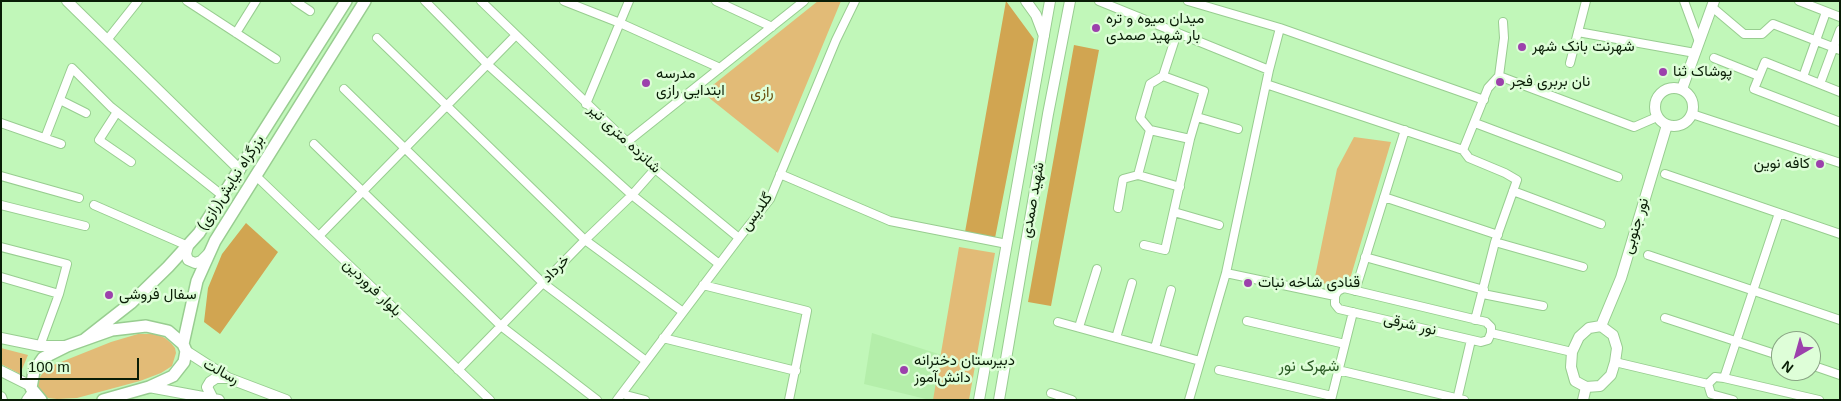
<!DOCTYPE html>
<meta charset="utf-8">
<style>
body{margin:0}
#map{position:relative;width:1841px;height:401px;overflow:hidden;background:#c1f7b9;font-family:Helvetica,sans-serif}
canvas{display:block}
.frame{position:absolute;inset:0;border:2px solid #091d06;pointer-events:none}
.north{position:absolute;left:1771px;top:331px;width:50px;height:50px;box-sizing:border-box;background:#defed8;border:1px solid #89a484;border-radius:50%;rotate:218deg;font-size:14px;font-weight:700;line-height:20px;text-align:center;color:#091d06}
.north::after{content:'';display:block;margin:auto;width:18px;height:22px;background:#9c41ac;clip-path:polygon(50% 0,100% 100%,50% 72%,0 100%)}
.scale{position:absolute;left:20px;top:358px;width:119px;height:22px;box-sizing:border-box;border:2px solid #091d06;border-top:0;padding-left:6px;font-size:15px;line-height:18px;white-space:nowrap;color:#091d06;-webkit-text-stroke:4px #defed8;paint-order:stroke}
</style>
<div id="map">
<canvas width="1841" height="401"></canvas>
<div class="frame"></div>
<div class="north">N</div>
<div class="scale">100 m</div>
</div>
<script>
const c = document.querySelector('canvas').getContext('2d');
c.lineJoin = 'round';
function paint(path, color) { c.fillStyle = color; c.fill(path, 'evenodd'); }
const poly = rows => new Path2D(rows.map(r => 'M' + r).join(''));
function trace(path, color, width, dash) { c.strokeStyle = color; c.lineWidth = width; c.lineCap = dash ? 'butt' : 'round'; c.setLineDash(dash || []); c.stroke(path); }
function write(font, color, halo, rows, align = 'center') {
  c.font = font + ' Helvetica,Vazirmatn,sans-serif'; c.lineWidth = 5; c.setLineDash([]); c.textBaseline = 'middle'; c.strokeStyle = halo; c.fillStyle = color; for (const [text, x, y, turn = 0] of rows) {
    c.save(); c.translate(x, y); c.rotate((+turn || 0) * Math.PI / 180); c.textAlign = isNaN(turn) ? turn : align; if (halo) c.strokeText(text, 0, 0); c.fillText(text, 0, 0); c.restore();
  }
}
paint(poly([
 [872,333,945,356,936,400,930,400,864,384]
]), '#b4eeaa');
paint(poly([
 [818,1,841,1,778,153,703,93],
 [1354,137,1391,142,1350,279,1336,283,1319,284,1315,277,1337,169],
 [959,247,995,253,969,400,933,400],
 [138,334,156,334,165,338,171,343,175,348,176,353,172,366,161,373,140,381,77,398,57,399,48,398,42,394,38,386,40,377,46,368,111,342],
 [1,348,28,355,20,374,1,364]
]), '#e2bb77');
paint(poly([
 [1006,1,1034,39,995,238,965,232],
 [1074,45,1099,50,1051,306,1028,302],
 [246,223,278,252,220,334,204,322,208,288,222,254]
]), '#d1a551');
const minor = poly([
 [187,1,276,59],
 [295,1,310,11],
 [425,1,487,64,632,195,719,264],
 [481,1,655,169,739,238],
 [564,1,620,23,720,68],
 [716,1,772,27],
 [1099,1,1269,70,1226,273,1189,400],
 [1188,1,1280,28],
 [1684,1,1699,42],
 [1799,1,1840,17],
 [1712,7,1744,34,1762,34,1773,24,1840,50],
 [1578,32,1695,53],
 [236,33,256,1],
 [1177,33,1163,76,1150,84,1140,118,1150,130,1190,139],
 [377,38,585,240,683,312],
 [107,40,138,1],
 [1714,58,1759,76],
 [1570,63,1586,1],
 [1269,70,1280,28,1484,100],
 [1499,76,1634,127,1657,117],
 [1803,77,1826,12],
 [1266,84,1463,150],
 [1820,84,1840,30],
 [344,89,543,283,646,361],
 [1840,92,1765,62,1754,89,1840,122],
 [60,100,86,113],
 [586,104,629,1],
 [117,112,99,140,131,162],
 [1692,114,1840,163],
 [1197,117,1238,129],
 [1,123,61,144],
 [1475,123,1618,177],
 [45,138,72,68,111,107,223,196],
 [627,142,804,1],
 [314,144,501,326,597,400],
 [780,174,890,221,1007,244],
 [1665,174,1840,234],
 [255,175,490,400],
 [1138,175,1150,130],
 [1,176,79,198],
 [1513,191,1601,224],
 [1384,197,1498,235],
 [1,205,85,226],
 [94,205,188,246],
 [1118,208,1123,179,1138,175,1180,187],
 [1174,212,1219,225],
 [319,236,516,35],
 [1495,242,1583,267],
 [1144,245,1165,250,1190,139,1204,91,1163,76],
 [1,247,67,264,59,294],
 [1648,255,1840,320],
 [1365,257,1484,290],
 [1226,273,1335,296],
 [1,277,59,294,40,346],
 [703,285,807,311,789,400],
 [1344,288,1486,322,1491,327,1491,333,1488,340,1481,342,1339,309,1335,304,1335,296,1338,291,1344,288],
 [1355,291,1405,130],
 [1483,294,1543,306],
 [1665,318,1781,356],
 [1475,320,1495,242,1517,180,1505,173,1469,158,1463,150,1488,88,1499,76,1504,38,1503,22],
 [1247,321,1345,344],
 [1058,322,1200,361],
 [1079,327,1097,269],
 [1491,333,1572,352],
 [663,338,796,371],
 [1116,338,1132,283],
 [1155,348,1171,290],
 [1615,362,1708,384],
 [1811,365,1840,375],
 [458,370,585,240,632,195,655,169],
 [1219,370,1332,396],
 [1338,370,1464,400],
 [1724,378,1779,213],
 [1708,384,1715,377,1724,378,1819,400],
 [1708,384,1711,394,1733,400],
 [1051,393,1072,400],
 [622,394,645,400],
 [617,400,739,238,770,199,836,40,855,1],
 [1331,400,1353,312],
 [1457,400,1471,340]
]);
const major = poly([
 [67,1,240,170],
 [1026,1,1036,15,1044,36],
 '1655 107a19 19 0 1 1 38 0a19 19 0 1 1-38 0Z',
 [1682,89,1714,1],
 [188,246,186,254,188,260,195,263,201,261,208,254],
 [1601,326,1621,278,1667,125],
 [1601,326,1613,335,1617,348,1615,362,1611,375,1600,386,1586,387,1575,381,1571,367,1572,352,1579,337,1589,328,1601,326],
 [1,338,40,346,67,346],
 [186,351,228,378,286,400],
 [1,371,31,386],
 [149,387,219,400],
 [1,397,2,400],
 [213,399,207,387,210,382,216,378,227,378],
 [27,400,33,392],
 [979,400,1050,1],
 [999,400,1048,114,1070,1],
 [1583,400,1586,387]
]);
const highway = poly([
 [85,339,131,303,168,267,199,233,346,1],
 [183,344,197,281,215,241,365,1],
 [41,400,31,388,34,371,43,358,67,346,112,330,146,326,168,331,183,344,186,351,184,362,173,376,149,387,103,400]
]);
trace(minor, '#98cd90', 10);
trace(major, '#98cd90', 12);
trace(highway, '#98cd90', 14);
trace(minor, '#fff', 8);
trace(major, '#fff', 10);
trace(highway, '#fff', 11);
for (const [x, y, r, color] of [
 [1096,28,5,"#9c41ac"],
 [1522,47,5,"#9c41ac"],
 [1663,72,5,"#9c41ac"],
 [1500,82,5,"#9c41ac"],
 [646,83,5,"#9c41ac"],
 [1820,164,5,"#9c41ac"],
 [1248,283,5,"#9c41ac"],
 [109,295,5,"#9c41ac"],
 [904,370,5,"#9c41ac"]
]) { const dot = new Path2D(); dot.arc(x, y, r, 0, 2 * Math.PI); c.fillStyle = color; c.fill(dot); trace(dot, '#defed8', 2); }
write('15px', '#091d06', '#defed8', [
 ["میدان میوه و تره",1106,19],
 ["بار شهید صمدی",1106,36],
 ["شهرنت بانک شهر",1532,47],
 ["پوشاک ثنا",1673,72],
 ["مدرسه",656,74],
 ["ابتدایی رازی",656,91],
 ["نان بربری فجر",1510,82],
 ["کافه نوین",1810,164,"right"],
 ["قنادی شاخه نبات",1258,283],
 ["سفال فروشی",119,295],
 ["دبیرستان دخترانه",914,361],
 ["دانش‌آموز",914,378]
], 'left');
write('15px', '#694c08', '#defed8', [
 ["رازی",762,93]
]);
write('15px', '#091d06', '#defed8', [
 ["شانزده متری تیر",624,139,43],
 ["بزرگراه نیایش(رازی)",231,183,-57],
 ["شهید صمدی",1033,200,-80],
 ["گلدیس",757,212,-54],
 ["نور جنوبی",1636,226,-73],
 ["خرداد",556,269,-46],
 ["بلوار فروردین",372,288,44],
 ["نور شرقی",1410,325,13],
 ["رسالت",221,372,28]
]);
write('16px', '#2d5d26', '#defed8', [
 ["شهرک نور",1309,367]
]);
</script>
